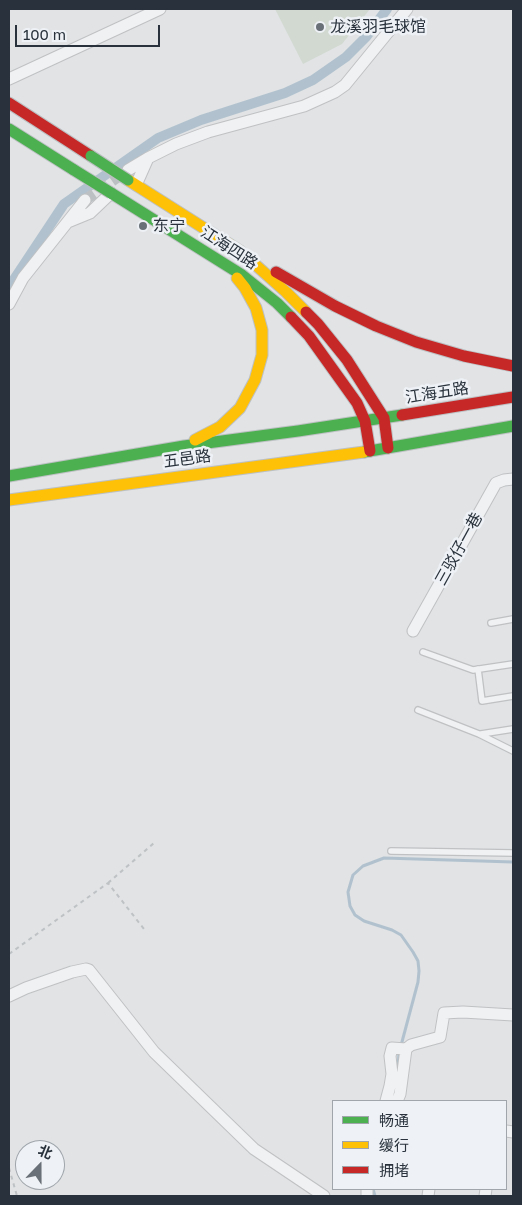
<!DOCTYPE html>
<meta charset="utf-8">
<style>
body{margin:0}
#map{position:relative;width:522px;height:1205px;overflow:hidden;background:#e1e3e5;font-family:"Golos Text","Noto Sans SC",sans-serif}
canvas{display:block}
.frame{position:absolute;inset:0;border:10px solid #29323c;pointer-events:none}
.legend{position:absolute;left:332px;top:1100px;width:175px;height:90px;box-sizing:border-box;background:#eef1f5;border:1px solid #9fa5ab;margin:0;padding:6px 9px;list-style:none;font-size:15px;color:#29323c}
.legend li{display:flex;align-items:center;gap:10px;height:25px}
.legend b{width:25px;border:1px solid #9fa5ab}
.north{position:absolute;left:15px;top:1140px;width:50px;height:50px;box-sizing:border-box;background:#eef1f5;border:1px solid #9fa5ab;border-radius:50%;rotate:22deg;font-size:14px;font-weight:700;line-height:20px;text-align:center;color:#29323c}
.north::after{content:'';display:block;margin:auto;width:18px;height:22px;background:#697077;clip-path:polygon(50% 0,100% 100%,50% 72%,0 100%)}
.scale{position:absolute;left:15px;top:25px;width:145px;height:22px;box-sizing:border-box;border:2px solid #29323c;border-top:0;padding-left:6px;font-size:15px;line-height:18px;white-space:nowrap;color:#29323c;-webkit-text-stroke:4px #eef1f5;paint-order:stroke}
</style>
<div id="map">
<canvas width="522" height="1205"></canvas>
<div class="frame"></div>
<ul class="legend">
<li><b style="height:6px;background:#4caf50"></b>畅通</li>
<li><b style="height:6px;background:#ffc107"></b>缓行</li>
<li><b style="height:6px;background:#c62828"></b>拥堵</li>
</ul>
<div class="north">北</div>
<div class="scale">100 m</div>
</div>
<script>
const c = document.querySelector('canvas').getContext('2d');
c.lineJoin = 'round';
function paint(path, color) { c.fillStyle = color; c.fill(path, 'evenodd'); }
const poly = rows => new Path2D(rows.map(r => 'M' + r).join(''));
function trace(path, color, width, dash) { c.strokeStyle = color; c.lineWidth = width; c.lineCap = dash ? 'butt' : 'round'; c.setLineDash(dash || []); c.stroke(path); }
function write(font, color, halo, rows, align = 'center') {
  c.font = font + ' "Golos Text","Noto Sans SC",sans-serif'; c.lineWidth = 5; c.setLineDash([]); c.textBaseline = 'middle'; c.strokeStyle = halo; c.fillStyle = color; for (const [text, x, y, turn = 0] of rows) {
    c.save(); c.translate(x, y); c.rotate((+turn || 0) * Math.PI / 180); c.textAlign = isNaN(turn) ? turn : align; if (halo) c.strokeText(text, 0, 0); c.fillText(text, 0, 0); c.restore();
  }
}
paint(poly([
 [275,9,370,9,342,44,303,64]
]), '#d2d9d1');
trace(poly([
 [398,1067,399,1053,418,982,419,971,418,961,413,952,401,935,392,930,364,921,355,915,350,906,348,892,353,875,363,866,384,858,513,862],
 [373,1189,375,1196]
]), '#b1c2ce', 3);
trace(poly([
 [9,287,64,204,158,138,201,120,285,93,313,80,346,57,366,37,387,9]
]), '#b1c2ce', 10);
trace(poly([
 [85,200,125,172]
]), '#bcc0c3', 11, [11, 5.5]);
const lane = poly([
 [491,623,513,619],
 [423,652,473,670,513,664],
 [478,669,482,701,513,696],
 [418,710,479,734,513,751],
 [481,734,513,729],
 [391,851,513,853]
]);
const street = poly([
 [9,79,160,9],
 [128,170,148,158,176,144,208,132,304,106,335,92,345,85,407,9],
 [136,185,148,158],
 [68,222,90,213,111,193],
 [9,304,23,278,85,200],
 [413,631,496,483,504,480,513,479],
 [9,996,26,988,72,972,86,969,89,970,154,1052,254,1149,324,1196],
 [386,1101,390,1086,392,1074,390,1056,392,1048,406,1049],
 [397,1101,400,1094,406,1049,411,1045,440,1037,444,1013,463,1012,513,1015],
 [506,1131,513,1132],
 [367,1189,367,1196],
 [428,1196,429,1189],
 [485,1196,486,1189]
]);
const fast = poly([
 [9,129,74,170],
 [111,193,242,275,277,303,291,317],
 [364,452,513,426],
 [9,476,184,446,298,431,402,415]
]);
const slow = poly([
 [128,180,240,251,286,292,306,312],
 [195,440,220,427,240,408,255,380,262,355,262,330,256,308,245,288,237,278],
 [9,500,364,452]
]);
const jam = poly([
 [9,103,91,156],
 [276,272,335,306,376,326,416,342,464,356,513,366],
 [306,312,318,324,347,360,384,418,388,448],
 [291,317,309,336,357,403,365,421,370,451],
 [402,415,513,397]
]);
trace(lane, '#bfc1c3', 8);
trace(street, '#bfc1c3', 13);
trace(fast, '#bdc0c2', 13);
trace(slow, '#bdc0c2', 13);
trace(jam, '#bdc0c2', 13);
trace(poly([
 [108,883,154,843],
 [9,954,108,883,144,929],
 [9,1168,17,1196]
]), '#bfc2c4', 2, [4, 4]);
trace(lane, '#f0f1f2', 5.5);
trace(street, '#f0f1f2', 11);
trace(fast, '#4caf50', 11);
trace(slow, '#ffc107', 11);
trace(jam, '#c62828', 11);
const fastBridge = poly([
 [91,156,128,180],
 [74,170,111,193]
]);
trace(fastBridge, '#bdc0c2', 13, []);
trace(fastBridge, '#4caf50', 11);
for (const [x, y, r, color] of [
 [320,27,5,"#697077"],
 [143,226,5,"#697077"]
]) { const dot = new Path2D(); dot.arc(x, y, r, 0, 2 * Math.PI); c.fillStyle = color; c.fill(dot); trace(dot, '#eef1f5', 2); }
write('16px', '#29323c', '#eef1f5', [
 ["龙溪羽毛球馆",330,27],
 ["东宁",153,226]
], 'left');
write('16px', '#29323c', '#eef1f5', [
 ["江海四路",229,248,33],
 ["江海五路",437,393,-9],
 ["五邑路",187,459,-8],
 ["三驳仔一巷",459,549,-61]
]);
</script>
